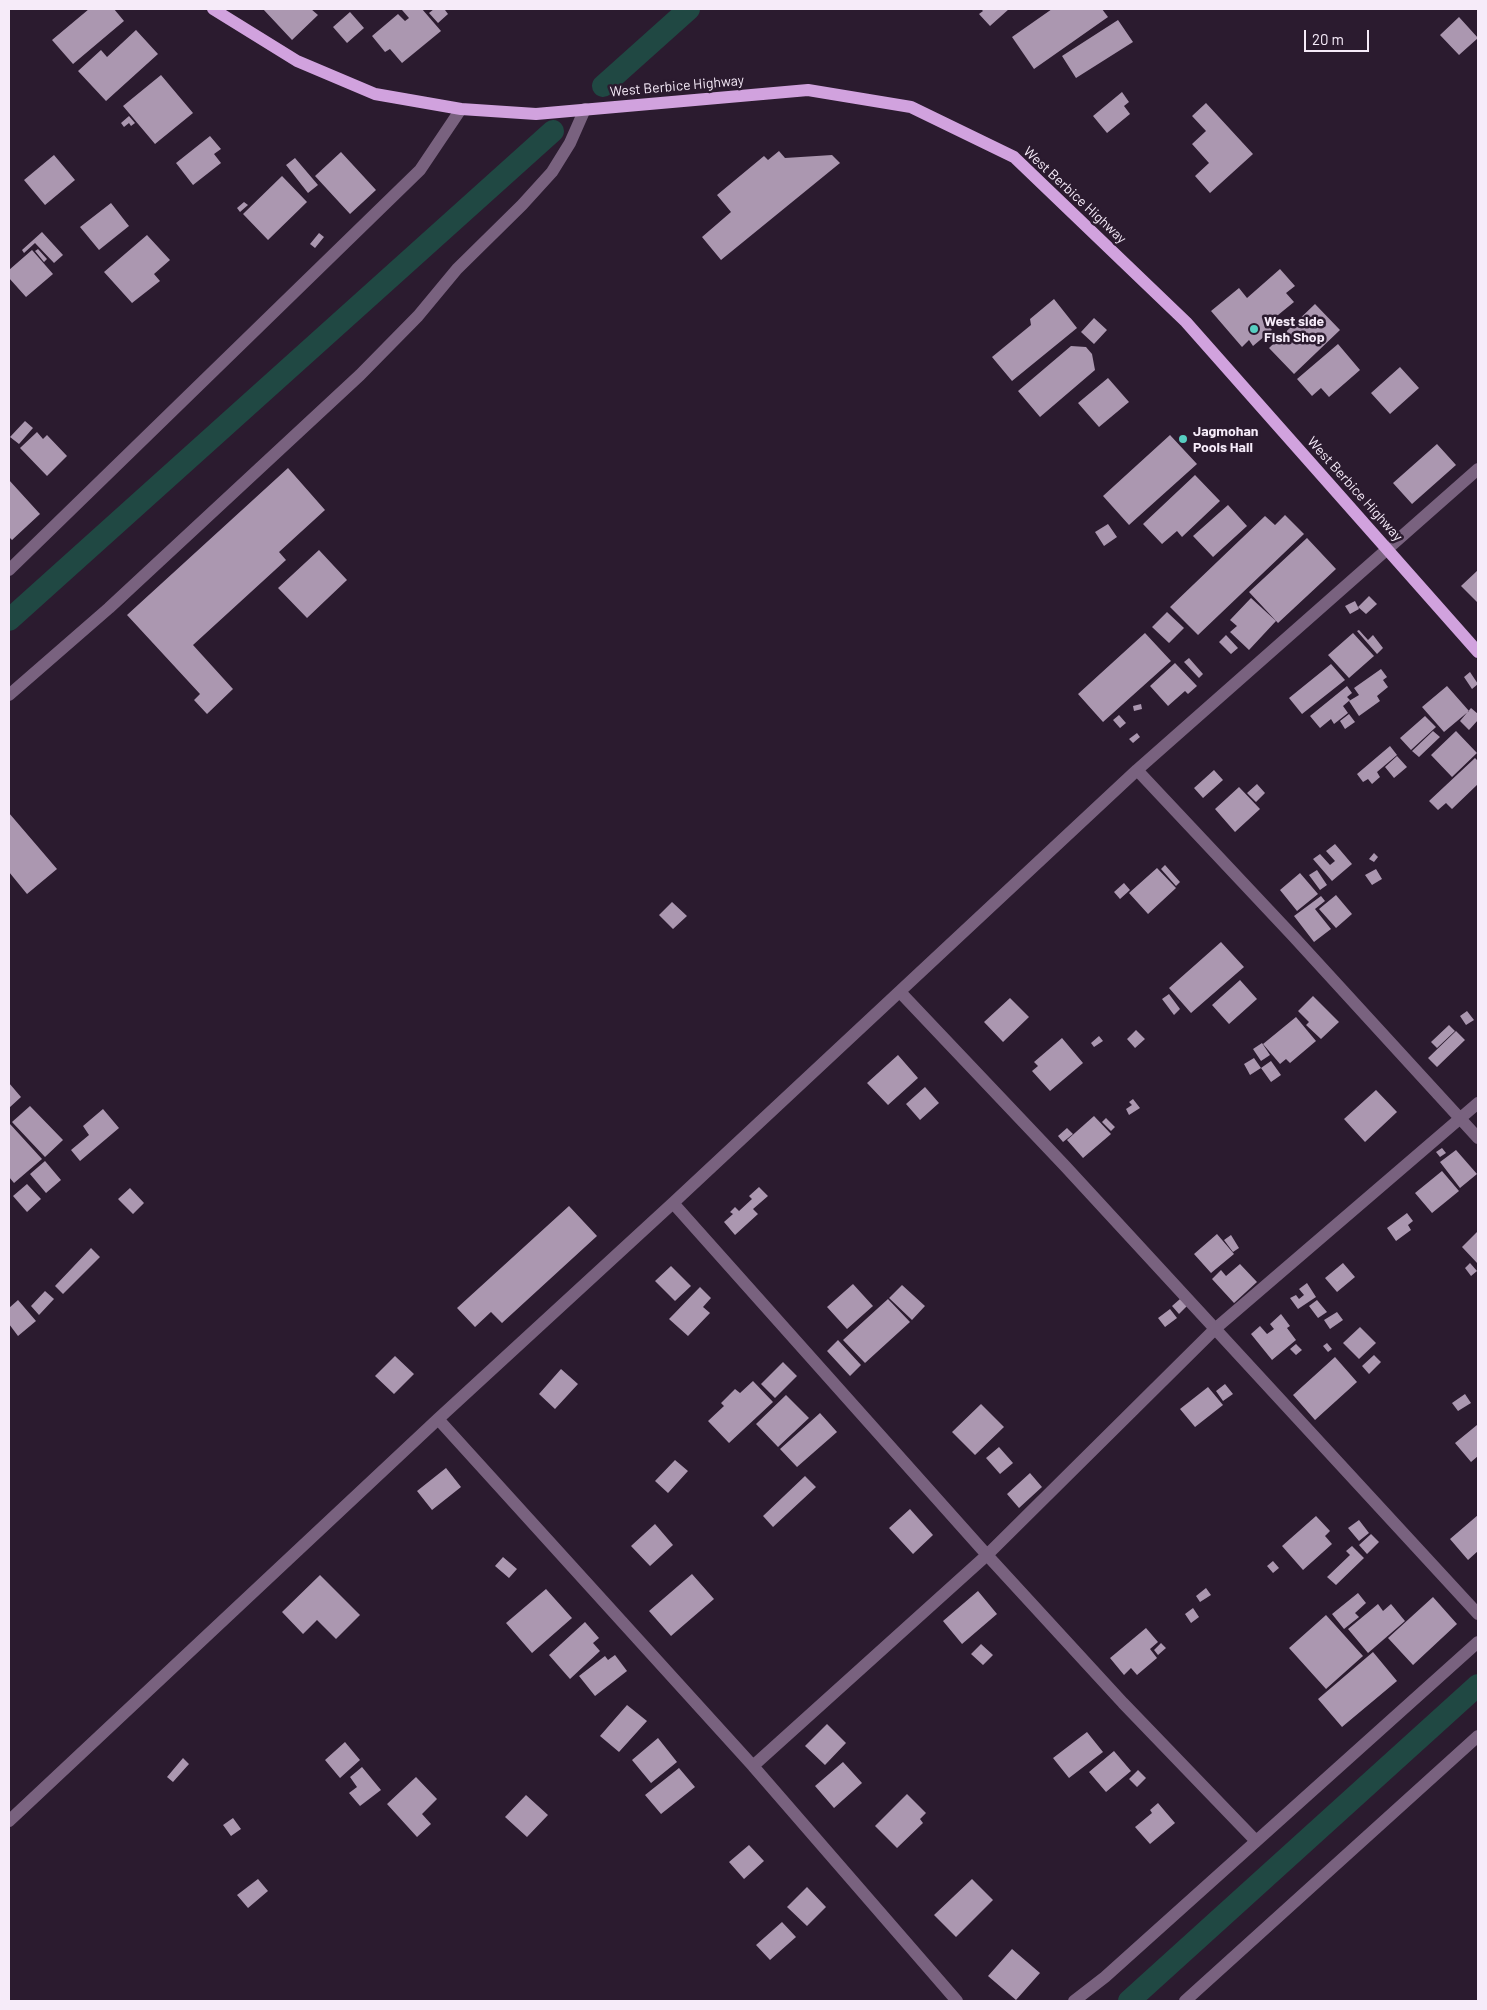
<!DOCTYPE html>
<style>
body{margin:0}
#map{position:relative;width:1487px;height:2010px;overflow:hidden;background:#2b1b2f;font-family:Barlow,sans-serif}
canvas{display:block}
.frame{position:absolute;inset:0;border:10px solid #f6ebf9;pointer-events:none}
.scale{position:absolute;left:1304px;top:30px;width:65px;height:22px;box-sizing:border-box;border:2px solid #f6ebf9;border-top:0;padding-left:6px;font-size:15px;line-height:18px;white-space:nowrap;color:#f6ebf9;-webkit-text-stroke:4px #2b1b2f;paint-order:stroke}
</style>
<div id="map">
<canvas width="1487" height="2010"></canvas>
<div class="frame"></div>
<div class="scale">20 m</div>
</div>
<script>
const c = document.querySelector('canvas').getContext('2d');
c.lineJoin = 'round';
const poly = rows => new Path2D(rows.map(r => 'M' + r).join(''));
function trace(path, color, width, dash) { c.strokeStyle = color; c.lineWidth = width; c.lineCap = dash ? 'butt' : 'round'; c.setLineDash(dash || []); c.stroke(path); }
function paint(path, color) { c.fillStyle = color; c.fill(path, 'evenodd'); }
function write(font, color, halo, rows, align = 'center') {
  c.font = font + ' Barlow,sans-serif'; c.lineWidth = 5; c.setLineDash([]); c.textBaseline = 'middle'; c.strokeStyle = halo; c.fillStyle = color; for (const [text, x, y, turn = 0] of rows) {
    c.save(); c.translate(x, y); c.rotate((+turn || 0) * Math.PI / 180); c.textAlign = isNaN(turn) ? turn : align; if (halo) c.strokeText(text, 0, 0); c.fillText(text, 0, 0); c.restore();
  }
}
trace(poly([
 [603,86,689,9],
 [9,620,553,131],
 [1129,2001,1478,1685]
]), '#204843', 22);
paint(poly([
 [89,9,114,9,124,21,73,64,52,40],
 [263,9,311,9,318,15,292,40],
 [404,9,422,9,441,31,402,63,390,49,385,52,372,36,398,14,405,21,409,18,402,10],
 [434,9,447,9,445,10,448,14,438,23,429,13],
 [981,9,1009,9,990,26,979,14,983,11],
 [1052,9,1102,9,1108,17,1034,69,1012,37],
 [350,12,364,28,347,43,333,27],
 [1459,17,1478,38,1459,55,1440,35],
 [1118,20,1133,42,1076,78,1062,56],
 [136,30,158,54,106,101,78,71,101,50,107,57],
 [161,75,193,113,155,144,123,106],
 [1122,92,1129,102,1124,106,1130,114,1107,133,1093,116],
 [1206,103,1253,154,1210,193,1195,176,1209,163,1192,144,1206,131,1192,116],
 [129,116,135,123,131,126,129,123,124,127,121,123],
 [210,136,221,149,214,154,221,163,193,185,176,163],
 [779,151,785,158,832,155,840,163,721,260,702,237,731,212,717,195,764,156,768,160],
 [341,152,376,190,350,214,315,176],
 [54,155,75,180,45,205,24,180],
 [295,158,318,185,308,193,286,165],
 [282,176,307,202,268,240,243,214],
 [244,202,248,205,240,212,237,208],
 [111,203,129,226,99,250,80,227],
 [42,232,63,255,54,263,35,243,24,253,22,250],
 [319,233,324,237,315,248,310,244],
 [147,235,170,260,154,274,160,281,132,303,104,272],
 [38,249,47,259,44,262,35,251],
 [32,250,53,274,26,297,9,278,9,270],
 [1280,269,1295,286,1286,293,1294,302,1267,324,1272,330,1253,346,1249,340,1242,347,1211,311,1239,288,1247,298],
 [1054,299,1077,328,1012,381,992,357,1031,325,1030,319],
 [1315,304,1340,330,1294,374,1269,348],
 [1094,318,1107,330,1094,344,1081,332],
 [1338,344,1360,370,1329,397,1321,388,1312,396,1297,379],
 [1071,346,1086,347,1092,354,1095,370,1040,417,1018,391],
 [1400,367,1419,388,1390,414,1371,393],
 [1108,378,1129,402,1099,427,1078,403],
 [25,421,33,428,19,444,10,437],
 [37,432,43,439,47,435,67,456,47,476,20,448],
 [1170,435,1197,464,1129,525,1103,496],
 [1437,444,1456,465,1412,504,1393,483],
 [288,468,325,510,279,552,286,560,193,645,233,689,207,714,194,700,200,694,127,615],
 [1195,475,1220,501,1182,537,1177,531,1162,544,1143,524],
 [9,480,40,514,12,540,9,537],
 [1228,505,1247,526,1213,557,1193,536],
 [1285,515,1304,534,1198,635,1170,607,1265,516,1275,525],
 [1108,524,1117,537,1104,546,1095,532],
 [1307,538,1336,569,1278,623,1249,592],
 [319,550,347,580,307,618,278,588],
 [1478,570,1478,603,1461,586],
 [1369,596,1377,604,1366,614,1358,607],
 [1251,598,1276,621,1249,650,1230,632,1237,626,1230,620],
 [1355,601,1359,609,1350,614,1345,606],
 [1167,612,1184,628,1169,643,1152,627],
 [1359,630,1368,640,1373,635,1383,648,1377,654,1357,631],
 [1145,633,1171,661,1103,722,1078,694],
 [1353,633,1374,656,1349,678,1328,655],
 [1226,635,1238,648,1231,654,1219,642],
 [1189,658,1203,674,1199,678,1184,662],
 [1175,663,1197,686,1188,694,1185,691,1168,706,1150,686],
 [1331,664,1345,680,1302,714,1289,698],
 [1381,669,1387,677,1383,680,1388,687,1377,696,1380,701,1359,716,1349,701,1359,695,1354,688],
 [1470,672,1478,684,1472,689,1464,677],
 [1347,686,1352,693,1347,697,1350,700,1343,706,1348,713,1334,724,1331,719,1320,728,1310,716],
 [1447,686,1469,711,1444,732,1422,707],
 [1141,704,1142,709,1134,711,1133,706],
 [1471,708,1478,714,1478,720,1469,730,1460,721],
 [1349,714,1355,722,1345,729,1340,721],
 [1119,715,1126,723,1120,728,1113,720],
 [1425,716,1436,727,1411,750,1400,738],
 [1433,731,1440,737,1419,757,1412,751],
 [1456,731,1477,753,1452,777,1431,755],
 [1137,733,1140,737,1133,743,1129,739],
 [1390,746,1397,755,1377,772,1380,777,1372,784,1368,779,1363,782,1357,774],
 [1397,756,1407,767,1394,778,1385,767],
 [1475,758,1478,761,1478,784,1452,809,1446,803,1438,810,1429,801],
 [1214,770,1223,780,1203,798,1194,788],
 [1257,784,1265,793,1256,802,1247,793],
 [1239,787,1260,809,1235,832,1215,809],
 [9,813,57,869,27,894,9,872],
 [1335,844,1352,864,1332,881,1313,859,1320,854,1330,865,1335,861,1326,851],
 [1374,853,1378,857,1374,862,1369,859],
 [1165,865,1180,882,1176,886,1161,869],
 [1157,868,1176,888,1148,914,1129,893],
 [1376,869,1382,879,1372,885,1365,875],
 [1317,870,1327,885,1320,890,1309,875],
 [1300,873,1318,894,1297,911,1280,890],
 [1124,883,1130,890,1120,899,1114,892],
 [1336,895,1352,914,1336,928,1319,909],
 [1321,896,1325,901,1315,909,1331,929,1314,942,1294,916],
 [672,902,687,916,673,929,659,915],
 [1221,942,1244,967,1191,1013,1169,988],
 [1240,980,1257,999,1229,1024,1212,1005],
 [1169,994,1180,1009,1174,1015,1162,999],
 [1313,996,1339,1022,1321,1039,1306,1025,1309,1022,1298,1011],
 [1010,998,1029,1017,1003,1042,984,1022],
 [1467,1011,1474,1020,1466,1025,1460,1016],
 [1296,1017,1316,1041,1290,1063,1286,1059,1280,1064,1263,1044],
 [1449,1025,1455,1031,1437,1048,1431,1042],
 [1136,1030,1145,1039,1135,1048,1127,1039],
 [1456,1031,1465,1040,1437,1067,1428,1058],
 [1099,1036,1103,1041,1094,1047,1091,1043],
 [1062,1038,1083,1063,1050,1091,1032,1071,1038,1066,1034,1062],
 [1262,1043,1270,1055,1261,1061,1253,1049],
 [898,1055,918,1078,888,1105,867,1083],
 [1254,1058,1261,1068,1250,1075,1244,1064],
 [1271,1061,1281,1075,1271,1082,1261,1068],
 [9,1083,21,1097,9,1108],
 [925,1087,939,1103,920,1120,906,1104],
 [1376,1090,1397,1112,1365,1142,1344,1119],
 [1133,1099,1140,1108,1129,1115,1126,1109,1132,1105,1129,1102],
 [30,1106,63,1140,45,1157,12,1122],
 [103,1109,119,1128,80,1161,71,1150,89,1135,83,1126],
 [1094,1116,1111,1134,1083,1158,1067,1140],
 [1106,1118,1115,1127,1111,1131,1102,1122],
 [10,1124,42,1159,14,1183,9,1177,9,1126],
 [1067,1128,1073,1134,1063,1142,1058,1136],
 [1442,1148,1446,1153,1440,1157,1436,1152],
 [1456,1150,1477,1174,1460,1188,1440,1162],
 [45,1161,61,1180,46,1193,30,1174],
 [1442,1171,1459,1191,1432,1213,1415,1193],
 [27,1184,41,1199,27,1212,13,1196],
 [759,1187,768,1196,753,1209,758,1214,735,1235,724,1222,733,1214,730,1212,735,1207,739,1211,752,1199,749,1196],
 [130,1188,144,1203,133,1214,118,1199],
 [569,1206,597,1236,502,1323,491,1312,475,1327,457,1308],
 [1407,1213,1413,1221,1408,1225,1411,1230,1396,1241,1387,1228],
 [1478,1231,1478,1264,1462,1247],
 [1217,1234,1234,1254,1211,1273,1194,1254],
 [1231,1235,1239,1248,1233,1252,1224,1240],
 [91,1248,100,1257,63,1294,55,1286],
 [1343,1263,1355,1277,1337,1292,1325,1278],
 [1470,1263,1477,1271,1471,1276,1465,1268],
 [1240,1264,1257,1282,1234,1303,1212,1279,1221,1270,1226,1276],
 [671,1266,691,1286,675,1301,655,1281],
 [1307,1283,1316,1297,1298,1309,1290,1298,1296,1295,1299,1299,1304,1295,1299,1289],
 [853,1284,873,1306,847,1329,827,1307],
 [902,1285,925,1306,912,1320,889,1298],
 [700,1287,711,1298,703,1307,710,1313,688,1336,669,1319],
 [45,1291,54,1299,39,1315,31,1306],
 [888,1299,910,1322,865,1363,843,1340],
 [1180,1299,1187,1306,1179,1314,1172,1306],
 [18,1300,36,1321,18,1336,9,1324,9,1308],
 [1317,1300,1327,1312,1318,1318,1309,1306],
 [1170,1309,1177,1318,1165,1327,1158,1318],
 [1337,1312,1343,1320,1330,1329,1324,1320],
 [1281,1314,1290,1326,1287,1328,1296,1340,1272,1360,1251,1334,1260,1326,1267,1334,1274,1329,1270,1324],
 [1360,1327,1376,1343,1359,1359,1343,1343],
 [838,1340,861,1365,850,1376,827,1351],
 [1327,1343,1332,1349,1328,1352,1323,1346],
 [1296,1344,1302,1350,1296,1355,1290,1349],
 [1374,1355,1381,1362,1369,1374,1362,1366],
 [395,1356,414,1374,394,1394,375,1376],
 [1335,1357,1357,1382,1315,1420,1293,1395],
 [783,1362,797,1376,775,1398,761,1384],
 [561,1369,578,1384,555,1409,539,1394],
 [753,1381,773,1402,729,1443,708,1421,724,1406,721,1403,735,1389,740,1393],
 [1225,1384,1233,1394,1223,1401,1216,1391],
 [1208,1387,1223,1405,1195,1427,1180,1409],
 [1465,1394,1471,1403,1458,1411,1452,1403],
 [786,1395,809,1418,778,1447,756,1424],
 [981,1404,1004,1427,975,1455,952,1432],
 [820,1413,837,1432,797,1467,780,1449],
 [1477,1425,1478,1427,1478,1456,1471,1462,1455,1443],
 [999,1447,1013,1463,1000,1474,986,1458],
 [675,1460,688,1471,668,1493,655,1481],
 [446,1468,461,1487,432,1510,417,1491],
 [1030,1473,1042,1487,1019,1508,1007,1494],
 [805,1476,816,1487,773,1527,763,1516],
 [910,1509,933,1535,913,1554,889,1528],
 [1478,1515,1478,1551,1468,1560,1450,1539],
 [1316,1516,1330,1531,1325,1536,1332,1544,1303,1570,1282,1546],
 [1359,1520,1369,1533,1359,1541,1348,1528],
 [655,1524,673,1545,650,1566,631,1546],
 [1371,1534,1379,1542,1367,1554,1359,1545],
 [1352,1546,1364,1558,1336,1585,1327,1577,1350,1555,1346,1551],
 [503,1557,517,1569,509,1578,495,1566],
 [1273,1561,1279,1568,1273,1573,1267,1566],
 [692,1574,714,1599,671,1636,649,1611],
 [320,1575,360,1615,336,1639,317,1620,303,1634,282,1612],
 [1206,1588,1211,1595,1200,1602,1196,1596],
 [546,1589,572,1618,532,1653,506,1623],
 [978,1591,997,1614,962,1644,943,1621],
 [1358,1593,1366,1603,1355,1613,1359,1617,1344,1629,1332,1614],
 [1433,1597,1457,1624,1413,1665,1388,1638],
 [1378,1604,1383,1611,1391,1604,1405,1621,1368,1653,1348,1629],
 [1193,1608,1199,1617,1191,1623,1185,1614],
 [1326,1615,1363,1656,1326,1689,1289,1648],
 [585,1622,599,1638,593,1643,600,1651,570,1679,549,1655],
 [1146,1628,1158,1642,1150,1649,1157,1658,1137,1675,1131,1668,1124,1675,1110,1658],
 [1161,1643,1166,1648,1158,1655,1154,1650],
 [981,1644,993,1655,983,1665,971,1654],
 [1373,1652,1397,1681,1342,1727,1318,1699],
 [615,1655,627,1671,595,1696,579,1676,605,1656,608,1660],
 [627,1705,647,1721,619,1752,600,1736],
 [827,1724,846,1743,825,1765,805,1746],
 [1087,1732,1103,1752,1069,1778,1053,1758],
 [658,1738,677,1762,651,1783,632,1760],
 [345,1742,360,1760,340,1778,325,1760],
 [1114,1751,1131,1771,1106,1792,1089,1772],
 [183,1758,189,1764,173,1782,167,1777],
 [843,1762,862,1783,834,1808,815,1786],
 [362,1767,381,1790,360,1806,349,1793,357,1787,350,1777],
 [679,1768,695,1787,661,1814,645,1795],
 [1138,1770,1146,1778,1137,1787,1129,1779],
 [416,1777,437,1799,422,1814,431,1824,417,1837,387,1804],
 [907,1794,926,1813,920,1819,923,1823,897,1848,875,1826],
 [526,1795,548,1815,527,1837,505,1817],
 [1158,1803,1175,1823,1150,1844,1135,1827,1152,1813,1150,1810],
 [233,1818,241,1829,231,1836,223,1825],
 [749,1845,764,1861,744,1879,729,1862],
 [258,1879,268,1891,248,1908,237,1895],
 [972,1879,993,1900,956,1937,934,1915],
 [807,1887,826,1907,807,1926,787,1907],
 [782,1922,796,1937,770,1960,756,1945],
 [1012,1949,1040,1973,1016,2000,988,1976]
]), '#ab97b0');
trace(poly([
 [9,570,420,170,461,109],
 [9,695,109,608,360,375,418,316,457,269,522,205,552,172,570,143,585,109],
 [1137,770,1293,936,1478,1138],
 [900,992,1065,1166,1478,1614],
 [673,1203,987,1555,1123,1703,1256,1841],
 [438,1419,753,1766,957,2001],
 [753,1766,987,1555,1216,1328,1478,1103],
 [9,1821,438,1419,673,1203,1137,770,1478,469],
 [1074,2001,1105,1977,1478,1642],
 [1185,2001,1478,1736]
]), '#79627f', 12);
trace(poly([
 [213,9,297,61,375,94,461,109,536,114,808,90,911,107,1014,157,1186,322,1478,652]
]), '#d1a2de', 12);
for (const [x, y, r, color] of [
 [1254,329,5,"#57cec1"],
 [1183,439,5,"#57cec1"]
]) { const dot = new Path2D(); dot.arc(x, y, r, 0, 2 * Math.PI); c.fillStyle = color; c.fill(dot); trace(dot, '#2b1b2f', 2); }
write('14px', '#f6ebf9', '#2b1b2f', [
 ["West Berbice Highway",677,86,-5],
 ["West Berbice Highway",1075,195,43],
 ["West Berbice Highway",1355,489,48]
]);
write('bold 14px', '#f6ebf9', '#2b1b2f', [
 ["West side",1264,321],
 ["Fish Shop",1264,337],
 ["Jagmohan",1193,431],
 ["Pools Hall",1193,447]
], 'left');
</script>
